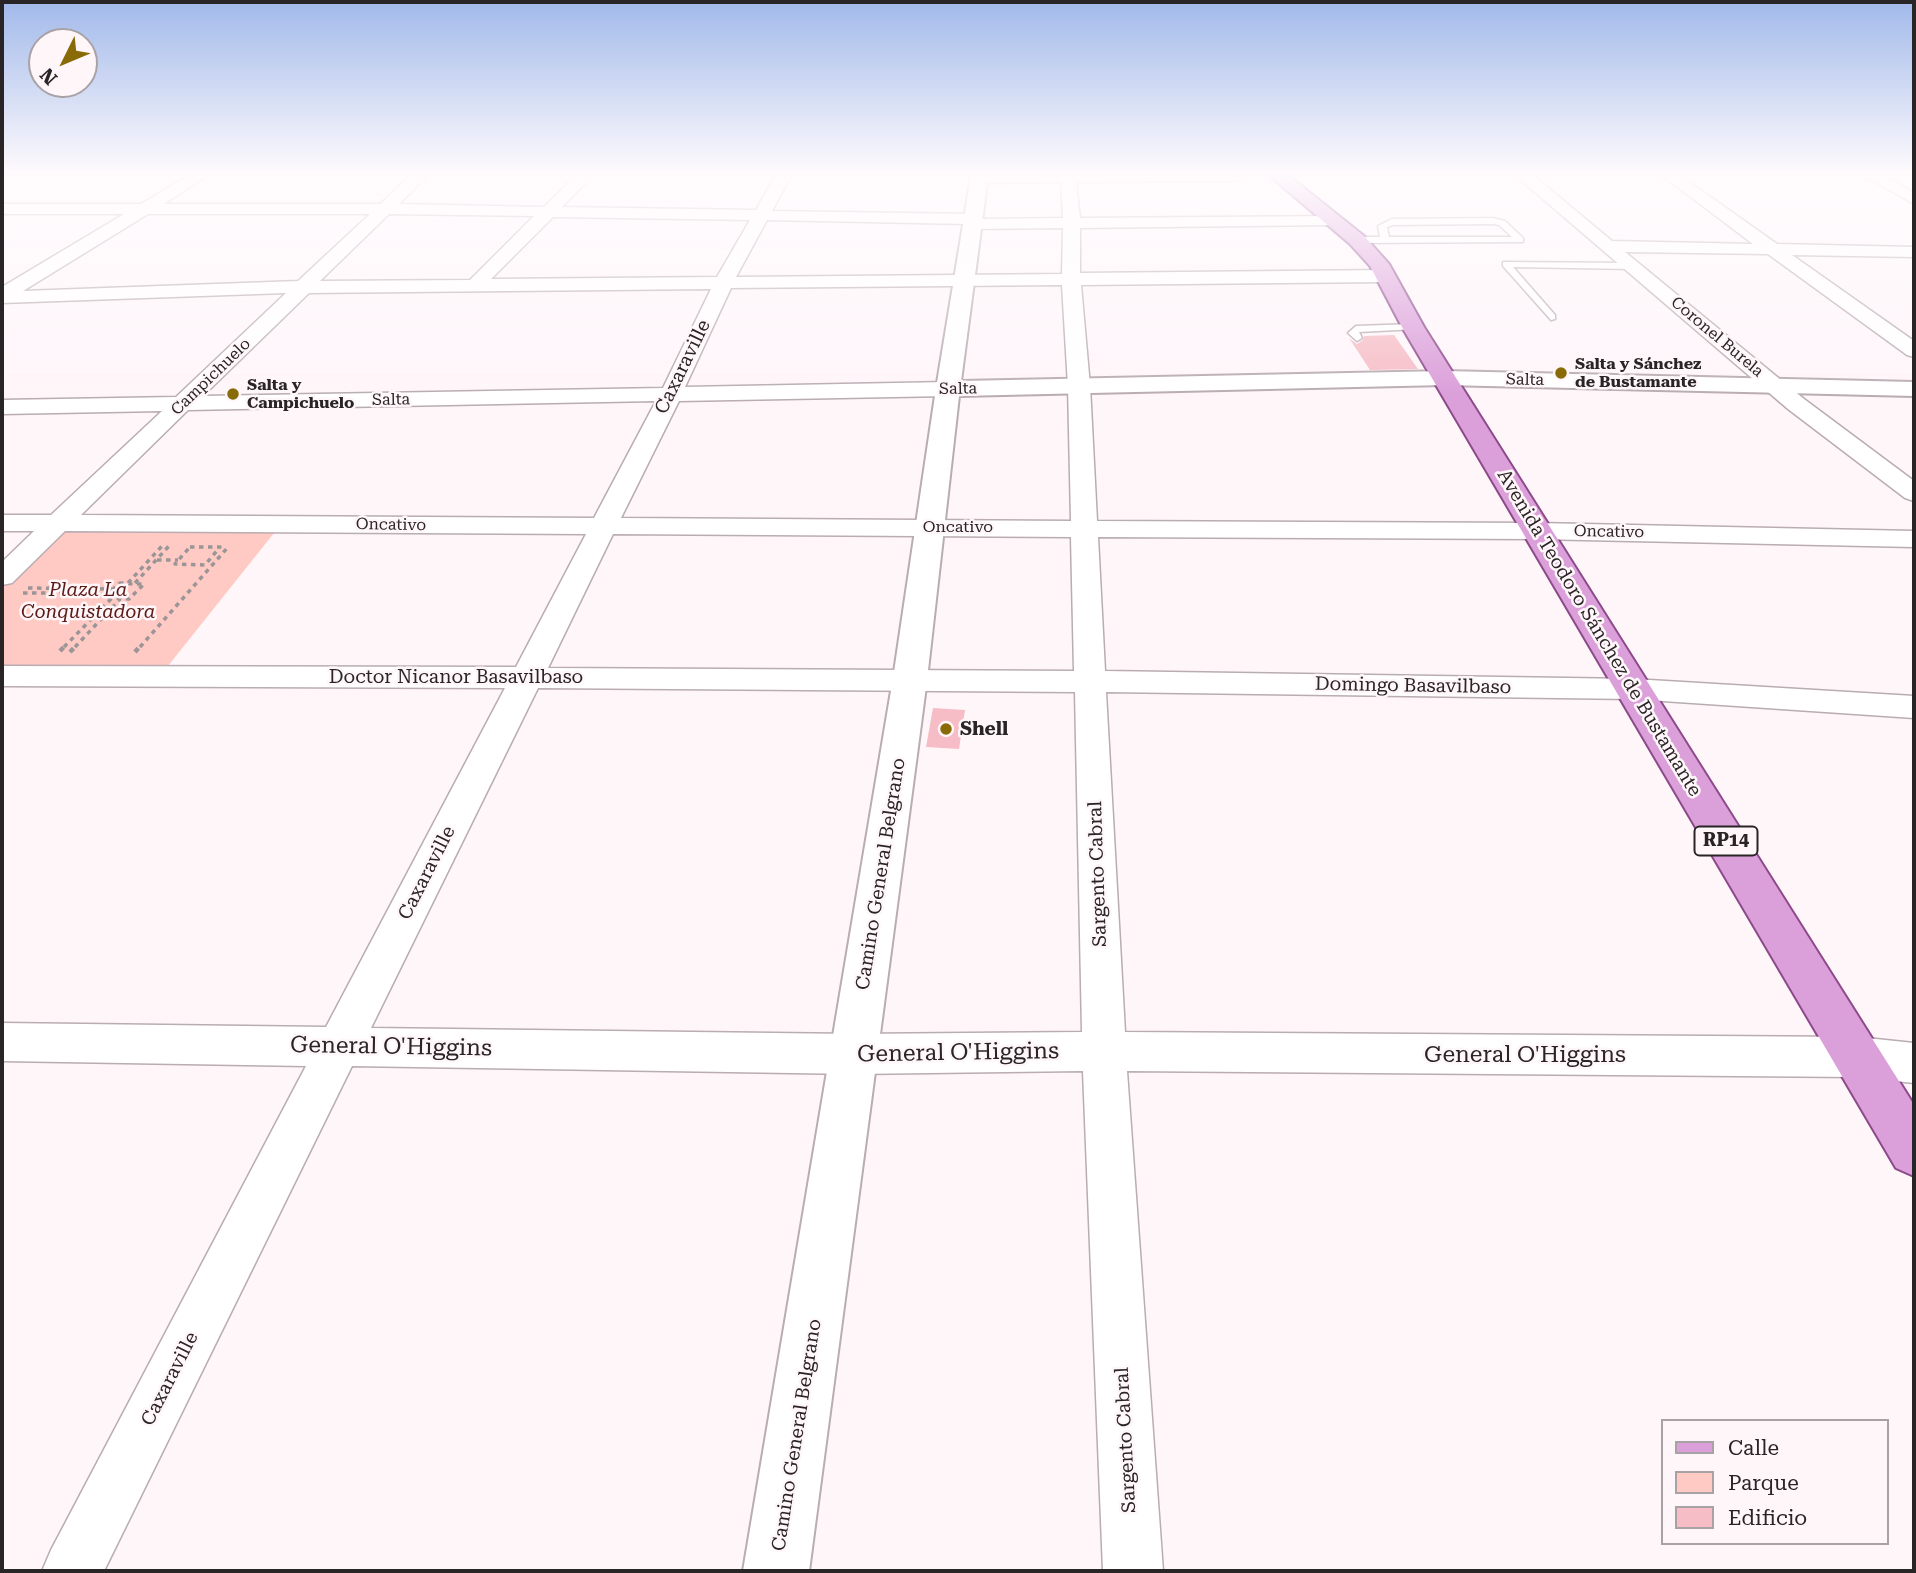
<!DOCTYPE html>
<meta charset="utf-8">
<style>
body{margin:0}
#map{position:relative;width:1916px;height:1573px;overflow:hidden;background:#fff6fa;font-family:"Roboto Serif",serif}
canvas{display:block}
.frame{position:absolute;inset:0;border:4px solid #292426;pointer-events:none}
.legend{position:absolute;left:1661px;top:1419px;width:228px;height:126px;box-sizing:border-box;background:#fff6fa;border:2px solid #a9a2a5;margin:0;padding:9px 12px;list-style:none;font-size:21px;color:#292426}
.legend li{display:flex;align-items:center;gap:14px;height:35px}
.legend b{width:35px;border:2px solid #a9a2a5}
.north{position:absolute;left:28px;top:28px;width:70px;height:70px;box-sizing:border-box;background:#fff6fa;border:2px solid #a9a2a5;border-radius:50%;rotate:227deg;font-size:19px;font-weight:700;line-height:28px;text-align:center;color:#292426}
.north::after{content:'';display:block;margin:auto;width:24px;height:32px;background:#886a07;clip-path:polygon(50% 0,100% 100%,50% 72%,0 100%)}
</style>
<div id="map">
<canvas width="1916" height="1573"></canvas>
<div class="frame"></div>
<ul class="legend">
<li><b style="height:9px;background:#db9fda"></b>Calle</li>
<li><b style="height:19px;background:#ffcac3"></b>Parque</li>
<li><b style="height:19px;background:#f6bdc6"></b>Edificio</li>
</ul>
<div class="north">N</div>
</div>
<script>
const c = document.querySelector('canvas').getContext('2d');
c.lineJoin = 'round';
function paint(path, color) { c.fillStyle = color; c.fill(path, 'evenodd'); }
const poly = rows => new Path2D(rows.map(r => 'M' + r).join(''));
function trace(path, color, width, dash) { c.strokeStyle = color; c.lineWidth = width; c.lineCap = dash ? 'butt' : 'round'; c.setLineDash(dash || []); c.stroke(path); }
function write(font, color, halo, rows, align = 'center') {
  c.font = font + ' "Roboto Serif",serif'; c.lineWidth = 5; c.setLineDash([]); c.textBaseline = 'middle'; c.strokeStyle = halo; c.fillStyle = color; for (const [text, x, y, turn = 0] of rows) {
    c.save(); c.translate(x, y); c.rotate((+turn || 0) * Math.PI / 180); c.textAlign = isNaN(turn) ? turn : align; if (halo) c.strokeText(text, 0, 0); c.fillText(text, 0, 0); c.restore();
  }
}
paint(poly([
 [282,523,160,676,2,676,2,577,58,524]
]), '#ffcac3');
paint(poly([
 [1394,335,1418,369,1370,370,1349,338,1357,344,1363,340,1364,336],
 [933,708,965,710,959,749,926,747]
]), '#f6bdc6');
const service = poly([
 [1493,218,1505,221,1523,238,1523,242,1357,243,1353,240,1357,237,1380,237,1378,226,1392,219,1493,218],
 [1493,224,1499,225,1512,237,1389,237,1387,227,1393,225,1493,224],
 [1503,262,1633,263,1638,266,1633,269,1513,267,1555,315,1555,319,1551,320,1503,266,1503,262],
 [1413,324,1418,327,1417,329,1359,332,1362,338,1357,341,1348,333,1356,326,1413,324]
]);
const minor = poly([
 [188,176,207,176,164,204,380,204,410,176,427,176,399,204,544,207,575,176,592,176,562,207,756,210,775,176,791,176,772,211,975,214,983,219,1063,218,1061,182,979,183,974,181,973,176,1245,176,1237,181,1076,182,1080,218,1338,216,1340,220,1338,224,1332,225,1080,228,1080,273,1386,270,1395,276,1386,282,1081,285,1090,386,1097,521,1537,523,1914,531,1914,547,1537,539,1098,537,1105,671,1633,679,1914,696,1914,718,1633,699,1106,692,1125,1032,1857,1037,1914,1043,1914,1083,1857,1077,1127,1071,1163,1571,1103,1571,1083,1071,854,1074,352,1066,104,1571,42,1571,51,1550,306,1066,2,1061,2,1023,326,1027,505,688,2,686,2,666,516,667,586,534,65,531,12,583,2,585,2,562,34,531,2,531,2,515,51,515,162,411,2,414,2,400,176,397,286,293,2,303,2,287,124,214,2,214,2,204,141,204,188,176],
 [148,214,370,214,298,281,23,291,148,214],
 [389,214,534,216,470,280,320,281,389,214],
 [553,217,750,220,717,277,491,279,553,217],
 [767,220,966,224,974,229,1063,228,1062,274,736,277,767,220],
 [1062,285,1068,386,1071,521,621,518,679,401,948,396,956,394,959,389,956,384,948,382,685,387,731,288,1062,285],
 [711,289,663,388,203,396,309,293,711,289],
 [656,401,594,518,81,515,188,410,656,401],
 [613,534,1071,537,1074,671,548,668,613,534],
 [538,688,1075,692,1082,1032,854,1034,371,1028,538,688],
 [1516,176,1534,176,1612,241,1753,244,1663,176,1681,176,1777,244,1914,247,1914,257,1792,255,1914,341,1914,357,1907,355,1768,254,1625,252,1804,399,1914,481,1914,501,1905,498,1788,409,1516,176],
 [1865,176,1885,176,1914,193,1914,204,1865,176]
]);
const tertiary = poly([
 [971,176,988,176,961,381,1445,371,1914,382,1914,396,1445,385,959,396,927,679,809,1571,743,1571,893,679,936,389,971,176]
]);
const primary = poly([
 [1270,176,1289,176,1364,236,1389,264,1424,327,1914,1105,1914,1176,1896,1168,1402,327,1370,266,1350,244,1270,176]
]);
trace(service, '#b9acb2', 3);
trace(minor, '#b9acb2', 3);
trace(tertiary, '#b9acb2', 4);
trace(primary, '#8d4a8b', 4);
trace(poly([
 [190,547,220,547,205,565,175,564,190,547],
 [157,560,178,560],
 [119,583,134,584,144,584,129,599,105,598,119,583],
 [128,583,162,546],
 [135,583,169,546],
 [28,588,114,589],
 [23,593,110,593],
 [64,647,111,599],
 [75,647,120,599],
 [140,647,229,546]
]), '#9c9598', 3.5, [4.5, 4.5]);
trace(poly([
 [60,651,66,645],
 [70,652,77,645],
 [135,652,141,645]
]), '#9c9598', 4.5, [5, 5]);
paint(service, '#fff');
paint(minor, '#fff');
paint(tertiary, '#fff');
paint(primary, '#db9fda');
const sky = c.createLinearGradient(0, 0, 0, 396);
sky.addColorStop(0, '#a1b9ea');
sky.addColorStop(0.44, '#fffbfd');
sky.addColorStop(1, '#fffbfd00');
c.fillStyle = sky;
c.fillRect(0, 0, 1916, 396);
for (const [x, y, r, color] of [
 [1561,373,7,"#886a07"],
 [233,394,7,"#886a07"],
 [946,729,7,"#886a07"]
]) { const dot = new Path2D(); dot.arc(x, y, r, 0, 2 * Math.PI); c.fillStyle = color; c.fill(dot); trace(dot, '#fff6fa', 2.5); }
write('16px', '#292426', '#fff6fa', [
 ["Coronel Burela",1717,337,40],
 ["Campichuelo",211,377,-44],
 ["Salta",1525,380,1],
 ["Salta",958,389,-1],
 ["Salta",391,400,-1],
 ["Oncativo",391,525,1],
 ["Oncativo",958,527],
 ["Oncativo",1609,532,1]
]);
write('bold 16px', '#292426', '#fff6fa', [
 ["Salta y Sánchez",1575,364],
 ["de Bustamante",1575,382],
 ["Salta y",247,385],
 ["Campichuelo",247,403]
], 'left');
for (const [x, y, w] of [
 [1726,841,63]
]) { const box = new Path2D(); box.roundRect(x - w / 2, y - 14.5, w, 29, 5); c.fillStyle = '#fff6fa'; c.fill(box); trace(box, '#292426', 2); }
write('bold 18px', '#292426', null, [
 ["RP14",1726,841]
]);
write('19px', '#292426', '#fff6fa', [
 ["Caxaraville",683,367,-64],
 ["Avenida Teodoro Sánchez de Bustamante",1599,633,59],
 ["Doctor Nicanor Basavilbaso",456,677],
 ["Domingo Basavilbaso",1413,686,1],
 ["Caxaraville",427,873,-63],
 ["Camino General Belgrano",881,874,-81],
 ["Sargento Cabral",1098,874,-92],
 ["Caxaraville",170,1379,-63],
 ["Camino General Belgrano",797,1435,-81],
 ["Sargento Cabral",1126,1440,-93]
]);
write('italic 19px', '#5b1a15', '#fff6fa', [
 ["Plaza La",88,590],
 ["Conquistadora",88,612]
]);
write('bold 19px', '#292426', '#fff6fa', [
 ["Shell",960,729]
], 'left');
write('23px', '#292426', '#fff6fa', [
 ["General O'Higgins",391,1047,1],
 ["General O'Higgins",958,1053,-1],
 ["General O'Higgins",1525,1055]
]);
</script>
